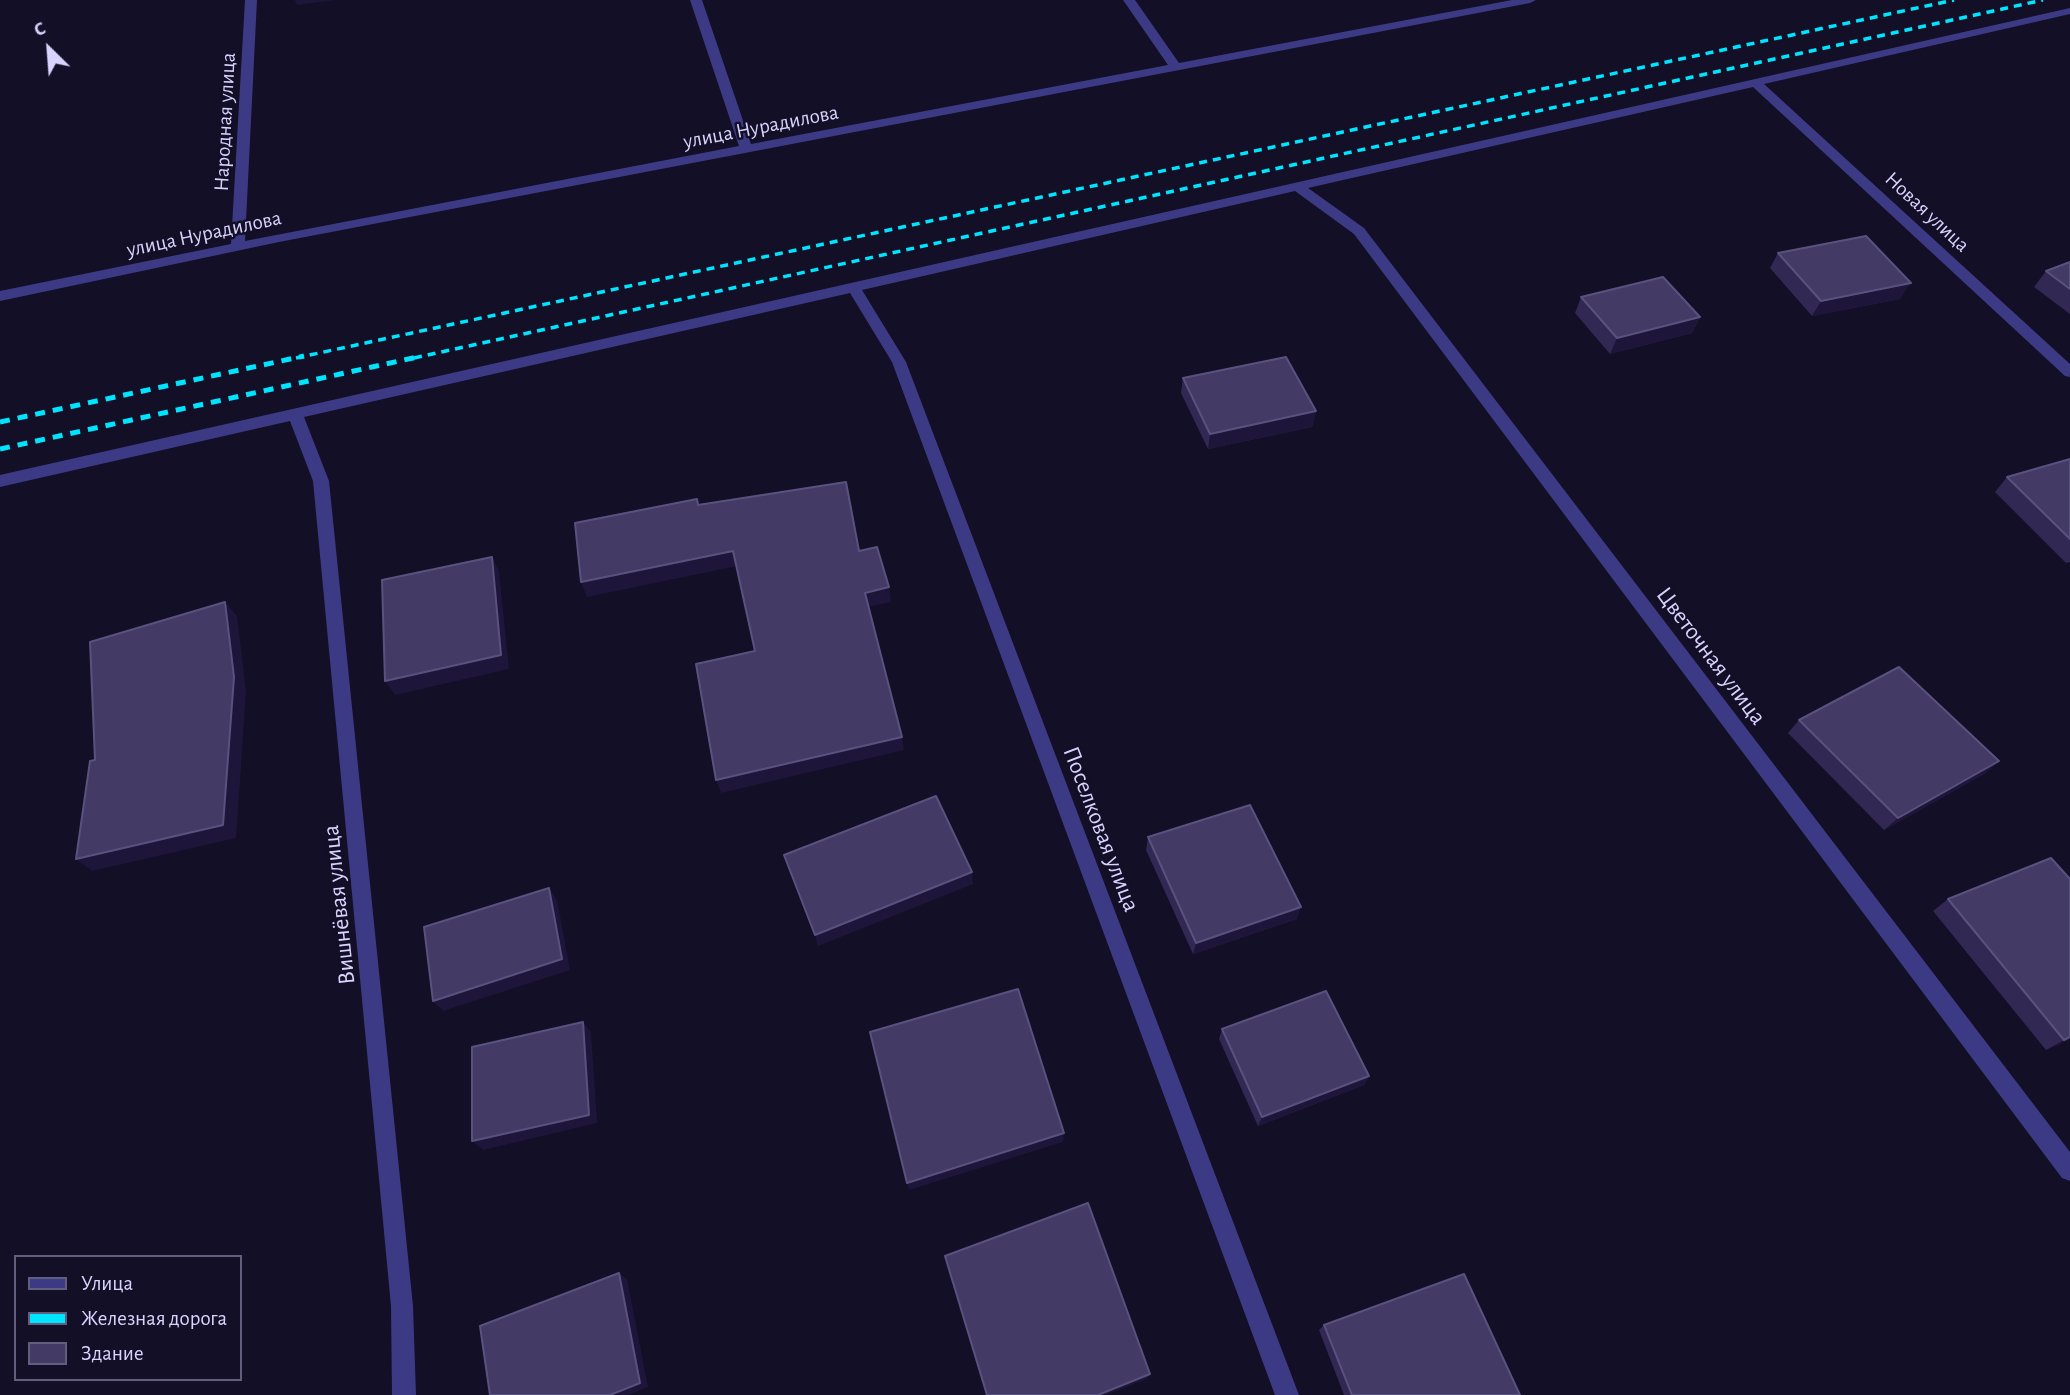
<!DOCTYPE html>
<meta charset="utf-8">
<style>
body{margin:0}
#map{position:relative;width:2070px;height:1395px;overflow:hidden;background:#130f26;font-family:"Alegreya Sans",sans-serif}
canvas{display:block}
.legend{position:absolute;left:14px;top:1255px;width:228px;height:126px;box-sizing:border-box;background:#130f26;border:2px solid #625e7d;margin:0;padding:9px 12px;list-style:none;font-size:21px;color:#d9d4ff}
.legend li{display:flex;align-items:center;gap:14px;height:35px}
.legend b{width:35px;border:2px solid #625e7d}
.north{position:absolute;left:14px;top:14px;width:70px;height:70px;-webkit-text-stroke:5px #130f26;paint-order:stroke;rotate:335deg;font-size:19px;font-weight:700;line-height:28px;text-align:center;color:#d9d4ff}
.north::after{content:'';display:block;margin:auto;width:24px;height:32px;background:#d9d4ff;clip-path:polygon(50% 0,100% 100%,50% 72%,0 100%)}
</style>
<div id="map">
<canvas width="2070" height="1395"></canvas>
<ul class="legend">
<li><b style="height:9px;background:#3d3a85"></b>Улица</li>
<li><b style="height:9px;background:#00e5ff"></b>Железная дорога</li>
<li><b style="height:19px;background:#433a66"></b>Здание</li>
</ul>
<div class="north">С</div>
</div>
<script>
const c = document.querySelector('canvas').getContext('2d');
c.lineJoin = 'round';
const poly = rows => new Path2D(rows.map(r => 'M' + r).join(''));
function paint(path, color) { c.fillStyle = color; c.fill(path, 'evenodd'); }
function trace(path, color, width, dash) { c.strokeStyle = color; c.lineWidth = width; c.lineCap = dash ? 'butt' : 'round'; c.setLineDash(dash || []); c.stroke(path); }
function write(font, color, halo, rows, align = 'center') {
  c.font = font + ' "Alegreya Sans",sans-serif'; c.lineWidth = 5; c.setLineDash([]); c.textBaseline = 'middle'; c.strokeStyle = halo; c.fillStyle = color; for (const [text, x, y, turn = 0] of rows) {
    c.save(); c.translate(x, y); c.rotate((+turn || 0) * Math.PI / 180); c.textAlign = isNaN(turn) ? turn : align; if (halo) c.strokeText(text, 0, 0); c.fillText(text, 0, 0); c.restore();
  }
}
paint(poly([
 [245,0,257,0,245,241,739,146,690,0,702,0,751,144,1168,65,1123,0,1135,0,1179,63,1512,0,1536,0,1530,3,279,242,0,301,0,291,231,244,245,0],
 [2070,8,2070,14,1764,84,2070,364,2070,377,2065,376,1753,87,1308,188,1364,228,2070,1152,2070,1181,2062,1178,1354,234,1295,191,862,290,906,362,1299,1395,1275,1395,892,362,850,293,304,417,329,481,413,1306,416,1395,392,1395,391,1306,313,481,290,421,0,487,0,475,2070,8]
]), '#3d3a85');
trace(poly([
 [296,358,1954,0],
 [414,358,2043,0]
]), '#00e5ff', 3.5, [8, 6]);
trace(poly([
 [0,422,304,356],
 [0,449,422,356]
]), '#00e5ff', 5, [10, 8]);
paint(poly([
 [1778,253,1900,299,1812,316,1770,268],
 [2070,262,2070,314,2034,287,2046,271],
 [1581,297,1700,317,1692,333,1610,354,1575,313],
 [1183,378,1316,411,1312,427,1208,449,1181,393],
 [2070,459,2070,562,2066,563,1995,492,2007,477],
 [1799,720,1999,761,1984,774,1884,830,1788,733],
 [1148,837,1297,919,1193,954,1146,850],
 [1948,899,2070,1039,2046,1050,1933,911],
 [1222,1029,1369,1076,1364,1085,1258,1126,1219,1039],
 [1324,1325,1520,1395,1344,1395,1319,1330]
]), '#312854');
paint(poly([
 [295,0,335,0,297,5],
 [1911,283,1900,299,1812,316,1821,301],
 [1700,317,1692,333,1610,354,1617,338],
 [1316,411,1312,427,1208,449,1210,434],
 [733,551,737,566,587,597,581,582],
 [492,557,499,571,509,669,395,695,385,681],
 [889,587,891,602,868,607,865,593],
 [225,602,237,616,246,691,236,838,92,871,76,859],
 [902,737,904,750,721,793,716,780],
 [1999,761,1984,774,1884,830,1898,818],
 [972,872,973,884,818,946,815,935],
 [549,888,557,900,570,970,443,1011,433,1001],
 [1301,907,1297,919,1193,954,1196,943],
 [583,1022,591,1032,597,1123,483,1150,472,1141],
 [2070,1037,2070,1039,2046,1050,2064,1040],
 [1369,1076,1364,1085,1258,1126,1262,1117],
 [1064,1133,1063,1142,909,1190,907,1183],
 [619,1273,627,1279,648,1387,629,1395,610,1395],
 [1150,1374,1148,1378,1107,1395,1098,1395]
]), '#1d163a');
const building = poly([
 [1866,236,1911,283,1821,301,1778,253,1866,236],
 [2070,262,2070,289,2046,271,2070,262],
 [1663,277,1700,317,1617,338,1581,297,1663,277],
 [1286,357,1316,411,1210,434,1183,378,1286,357],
 [2070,459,2070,539,2007,477,2070,459],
 [846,482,859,551,877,547,889,587,865,593,902,737,716,780,696,664,755,651,733,551,581,582,575,523,697,499,698,505,846,482],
 [492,557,501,655,385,681,382,580,492,557],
 [225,602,234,677,223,825,76,859,90,761,95,760,90,642,225,602],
 [1899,667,1999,761,1898,818,1799,720,1899,667],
 [936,796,972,872,815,935,784,855,936,796],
 [1250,805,1301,907,1196,943,1148,837,1250,805],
 [2051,858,2070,879,2070,1037,2064,1040,1948,899,2051,858],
 [549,888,562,959,433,1001,424,927,549,888],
 [1018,989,1064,1133,907,1183,870,1032,1018,989],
 [1326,991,1369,1076,1262,1117,1222,1029,1326,991],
 [583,1022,589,1115,472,1141,472,1047,583,1022],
 [1088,1203,1150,1374,1098,1395,987,1395,945,1256,1088,1203],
 [619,1273,640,1383,610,1395,490,1395,480,1326,619,1273],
 [1464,1274,1520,1395,1352,1395,1324,1325,1464,1274]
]);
paint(building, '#433a66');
trace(building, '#5a527e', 2);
write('21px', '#d9d4ff', '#130f26', [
 ["Народная улица",225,122,-87],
 ["улица Нурадилова",761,127,-11],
 ["Новая улица",1927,212,43],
 ["улица Нурадилова",204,234,-12]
]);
write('24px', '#d9d4ff', '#130f26', [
 ["Цветочная улица",1711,656,53],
 ["Поселковая улица",1101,829,69],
 ["Вишнёвая улица",339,905,-96]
]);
</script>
